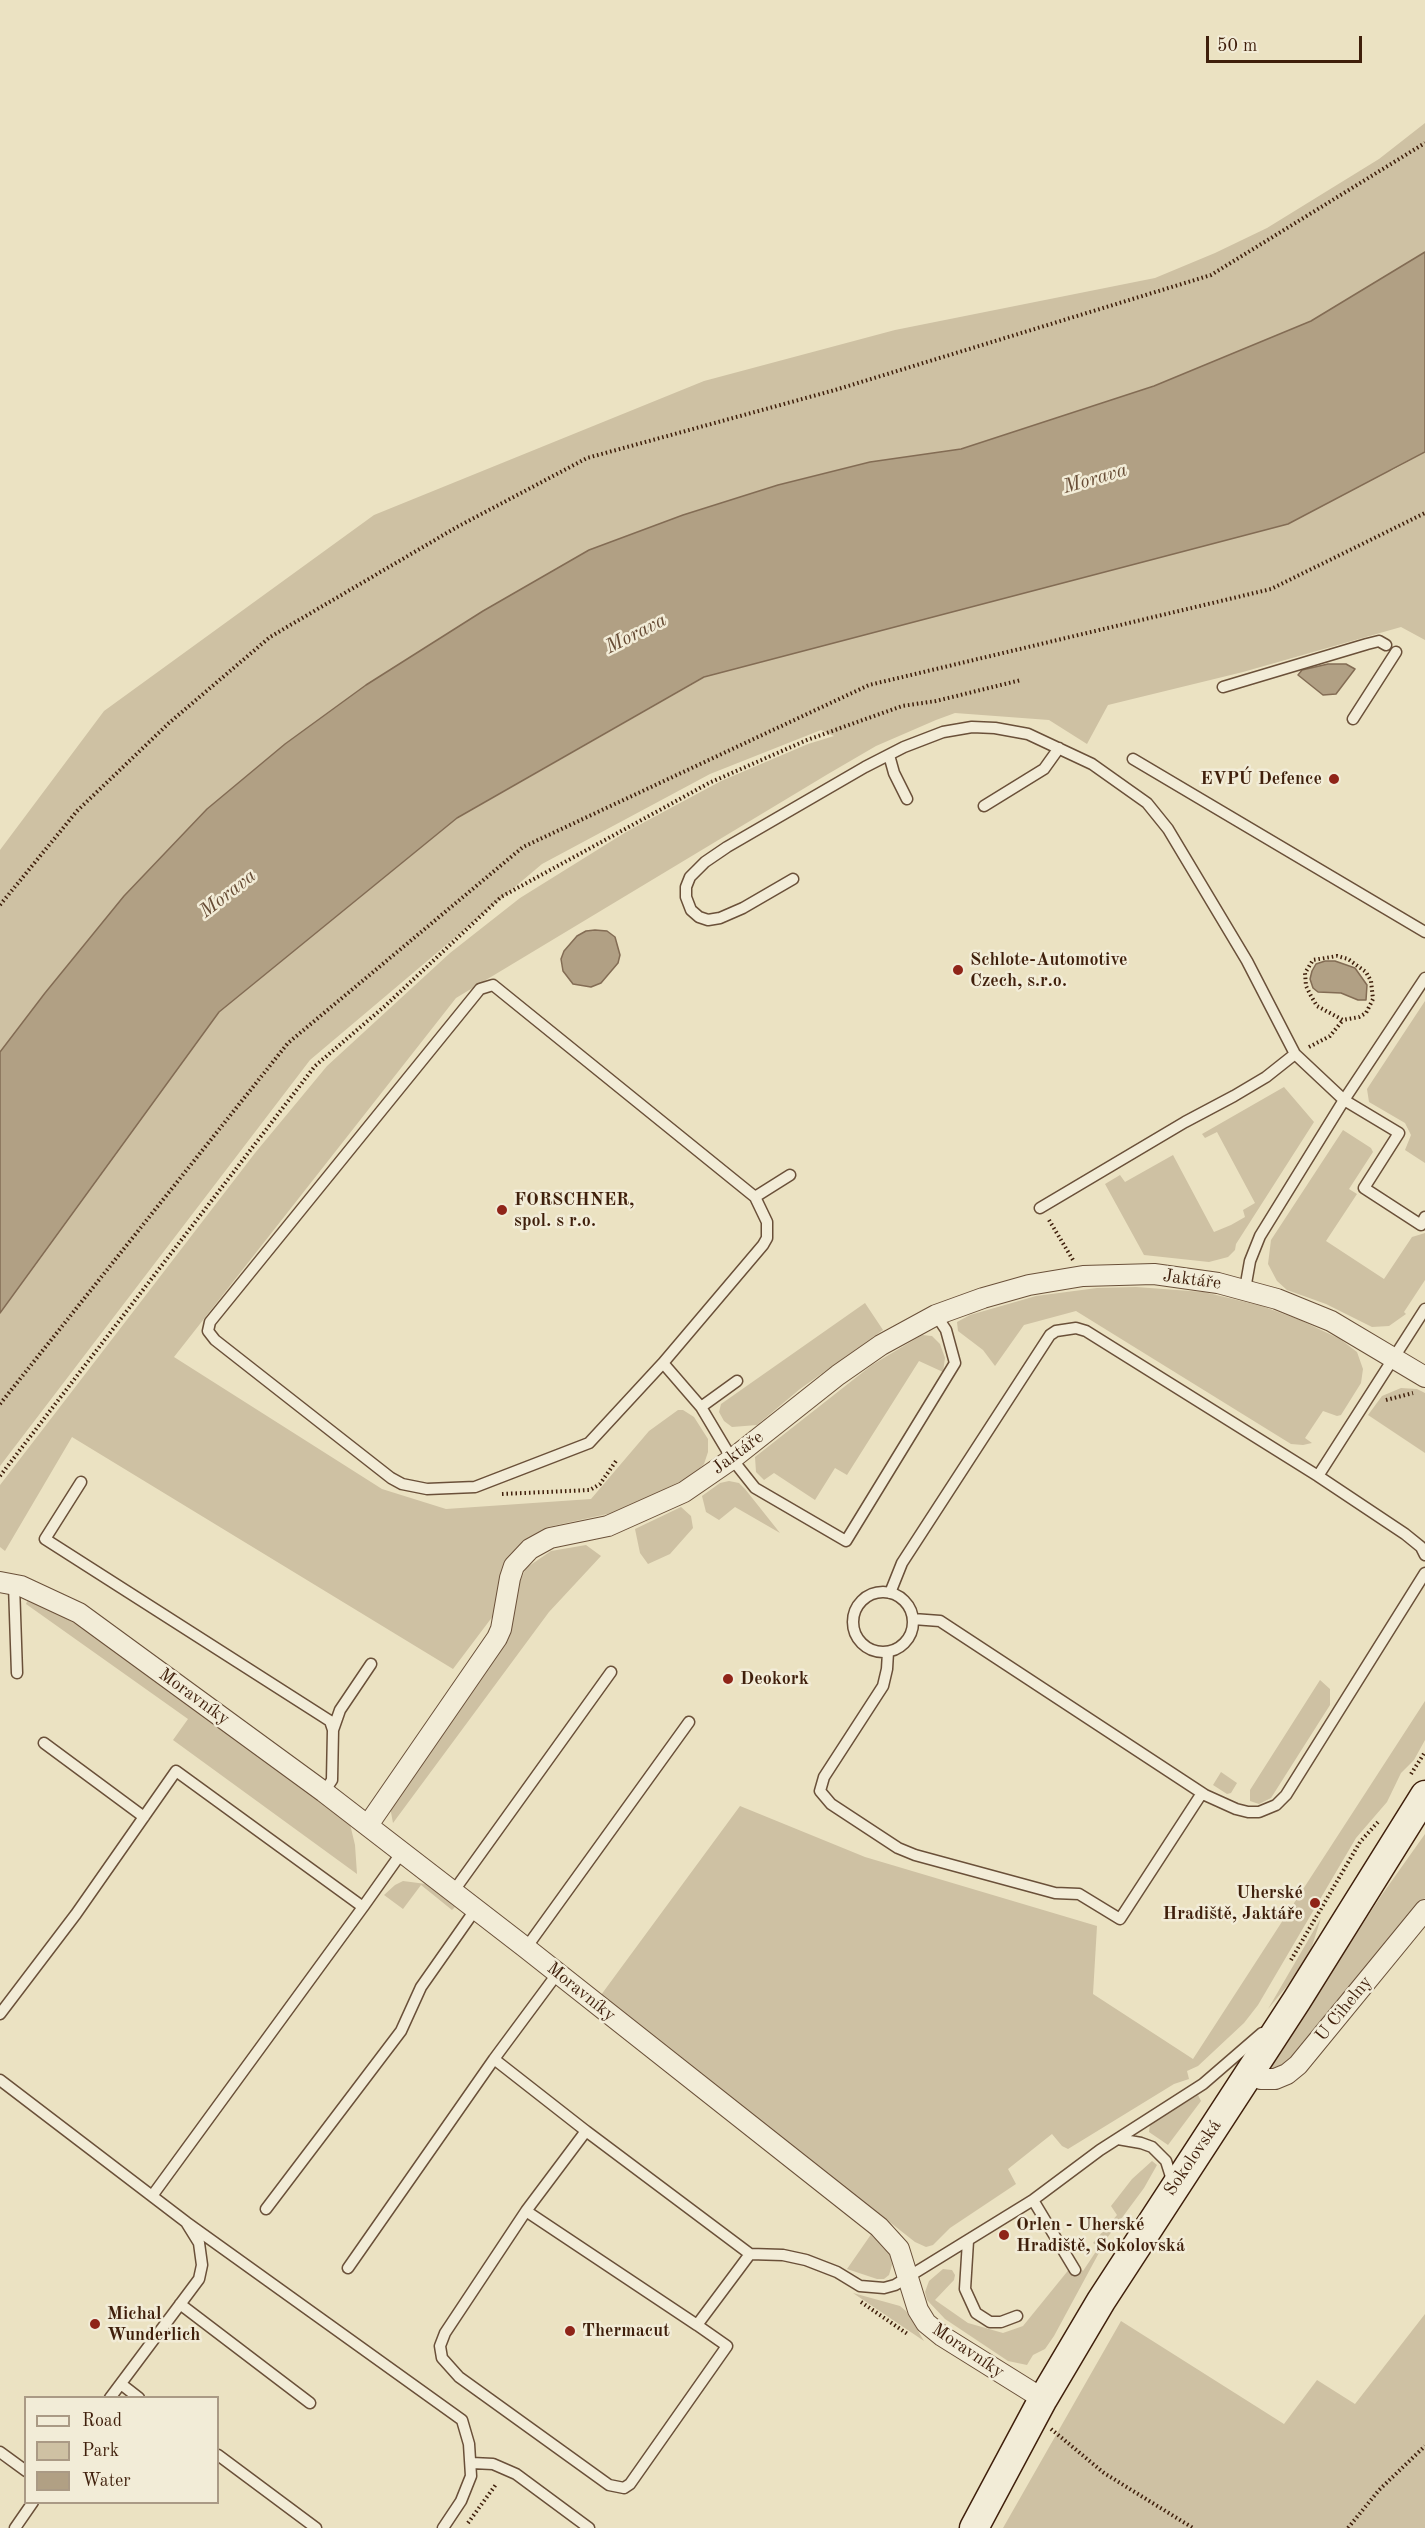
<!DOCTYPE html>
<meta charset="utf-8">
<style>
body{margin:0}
#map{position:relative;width:1425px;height:2528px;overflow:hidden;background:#ebe2c2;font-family:"Old Standard TT",serif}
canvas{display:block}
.legend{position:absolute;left:24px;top:2396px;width:195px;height:108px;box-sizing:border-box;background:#f2ecd7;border:2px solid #aa9a85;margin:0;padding:8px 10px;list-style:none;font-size:18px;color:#3f1f0b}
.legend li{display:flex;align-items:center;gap:12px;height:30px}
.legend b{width:30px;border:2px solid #aa9a85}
.scale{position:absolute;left:1206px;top:36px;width:156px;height:27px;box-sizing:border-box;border:3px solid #3f1f0b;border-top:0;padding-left:8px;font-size:18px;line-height:21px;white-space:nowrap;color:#3f1f0b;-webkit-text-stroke:4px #f2ecd7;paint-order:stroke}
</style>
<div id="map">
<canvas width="1425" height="2528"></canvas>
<ul class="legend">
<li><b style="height:8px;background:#f2ecd7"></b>Road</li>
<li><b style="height:16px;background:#cec1a3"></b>Park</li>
<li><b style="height:16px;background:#b1a084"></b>Water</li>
</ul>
<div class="scale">50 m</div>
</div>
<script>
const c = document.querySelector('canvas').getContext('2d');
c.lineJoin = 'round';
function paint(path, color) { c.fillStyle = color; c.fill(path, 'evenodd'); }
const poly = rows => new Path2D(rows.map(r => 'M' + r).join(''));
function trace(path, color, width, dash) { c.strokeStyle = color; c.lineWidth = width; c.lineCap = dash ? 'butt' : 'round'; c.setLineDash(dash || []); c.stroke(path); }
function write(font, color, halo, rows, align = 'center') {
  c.font = font + ' "Old Standard TT",serif'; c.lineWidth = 5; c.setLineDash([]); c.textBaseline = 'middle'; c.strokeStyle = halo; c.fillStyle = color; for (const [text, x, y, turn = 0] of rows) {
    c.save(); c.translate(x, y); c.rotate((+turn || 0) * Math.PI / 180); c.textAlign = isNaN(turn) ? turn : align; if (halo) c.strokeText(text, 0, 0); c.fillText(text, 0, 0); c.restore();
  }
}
paint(poly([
 [1425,123,1425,252,1311,321,1154,386,961,449,870,462,778,485,683,515,589,550,483,611,366,685,285,744,207,809,124,896,0,1052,0,850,104,711,374,515,704,381,895,330,1155,278,1215,253,1267,228,1379,159],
 [1425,452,1425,640,1401,627,1243,672,1108,705,1087,744,1049,720,955,713,936,720,876,746,828,774,456,998,174,1357,382,1489,446,1509,591,1499,649,1431,678,1410,683,1410,694,1417,708,1439,708,1452,704,1464,693,1475,621,1511,548,1527,523,1541,507,1560,500,1575,496,1612,453,1669,72,1437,5,1551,0,1547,0,1485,255,1153,327,1066,450,953,520,898,626,832,721,781,808,744,834,736,821,730,710,774,542,864,310,1060,0,1466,0,1313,219,1012,456,819,707,676,795,652,1393,470],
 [1425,1001,1425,1163,1405,1150,1411,1135,1405,1123,1369,1102,1367,1089],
 [1284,1087,1314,1122,1236,1244,1235,1250,1228,1257,1209,1262,1144,1255,1105,1184,1120,1175,1125,1182,1173,1155,1214,1232,1231,1225,1245,1217,1243,1210,1255,1203,1217,1132,1205,1138,1202,1134],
 [1343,1130,1371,1148,1373,1152,1349,1189,1357,1194,1326,1241,1384,1279,1412,1237,1425,1233,1425,1280,1404,1312,1406,1314,1389,1326,1372,1327,1326,1304,1287,1290,1277,1281,1268,1264,1271,1240],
 [1136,1287,1204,1292,1262,1306,1300,1320,1340,1339,1357,1352,1363,1369,1361,1383,1341,1415,1337,1416,1323,1411,1305,1438,1312,1443,1303,1445,1291,1444,1076,1311,1024,1325,995,1366,983,1350,958,1331,957,1322,970,1315,1036,1296,1097,1288],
 [865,1303,883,1330,800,1389,757,1425,732,1427,724,1421,719,1412,721,1404],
 [922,1335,932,1336,940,1344,945,1358,943,1372,919,1361,847,1475,835,1468,815,1500,774,1473,764,1480,756,1472,755,1457,872,1365],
 [1401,1388,1417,1389,1425,1393,1425,1453,1368,1415,1382,1396],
 [729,1481,739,1483,745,1489,780,1533,735,1507,719,1520,706,1512,702,1496,720,1483],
 [681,1507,691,1516,693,1528,670,1554,648,1564,640,1553,635,1529],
 [586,1545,601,1556,549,1612,393,1823,390,1807,509,1633,518,1586,526,1568,551,1551],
 [28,1599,46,1607,105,1641,350,1824,355,1845,357,1874,173,1740,188,1719,26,1604],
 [1320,1680,1330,1689,1330,1705,1271,1798,1259,1804,1250,1801,1250,1790],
 [1425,1701,1425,1740,1414,1760,1401,1773,1387,1802,1356,1838,1258,2005,1244,2023,1198,2066,1187,2071,1189,2079,1174,2084,1068,2149,1062,2146,1052,2134,1008,2169,1016,2184,950,2228,933,2245,926,2247,915,2242,601,1995,740,1806,865,1857,1097,1926,1093,1994,1193,2059],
 [1221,1772,1237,1783,1231,1793,1227,1794,1213,1785],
 [1425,1834,1425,1898,1288,2069,1274,2071,1270,2066,1381,1896],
 [403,1881,426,1884,455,1907,452,1910,421,1885,403,1909,384,1895,395,1885],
 [1321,1918,1307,1962,1268,2009],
 [1198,2095,1201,2101,1168,2145,1149,2132,1150,2124],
 [1152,2161,1157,2165,1144,2188,1107,2238,1054,2336,1045,2349,1033,2355,1027,2365,1008,2361,945,2319,927,2300,925,2292,929,2281,943,2269,952,2270,955,2275,954,2280,935,2300,968,2323,1003,2333,1023,2326,1075,2262,1083,2271,1099,2247,1093,2243,1117,2215,1111,2206,1132,2179],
 [872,2233,891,2256,892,2265,889,2275,884,2279,877,2279,847,2269],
 [853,2293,900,2306,906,2311,924,2341],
 [1425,2314,1425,2528,1003,2528,1121,2321,1284,2424,1317,2380,1355,2404]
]), '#cec1a3');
const water = poly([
 [1425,252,1425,452,1288,524,704,677,457,818,219,1012,0,1313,0,1052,45,993,124,896,207,809,285,744,366,685,483,611,589,550,683,515,778,485,870,462,961,449,1154,386,1311,321,1425,252],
 [1328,664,1346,664,1355,669,1336,694,1323,695,1298,675,1302,670,1328,664],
 [595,930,607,931,615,937,620,955,618,963,601,983,591,987,573,984,563,971,561,959,564,951,577,936,586,931,595,930],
 [1325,961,1335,961,1355,968,1367,985,1366,1000,1358,1000,1341,993,1318,992,1313,988,1310,979,1312,971,1316,964,1325,961]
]);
paint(water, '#b1a084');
trace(water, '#836c54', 1.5);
const service = poly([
 [1223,687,1367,644,1379,641,1386,645],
 [1353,719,1396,652],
 [889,755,894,773,907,799],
 [1133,759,1425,932],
 [984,806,1044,769,1059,748],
 [793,879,743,908,720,918,708,920,699,917,691,910,686,897,686,887,690,877,705,862,727,847,865,767,904,747,943,732,972,727,995,728,1028,734,1092,764,1147,803,1168,829,1247,961,1295,1054,1266,1077,1234,1096,1185,1122,1040,1208],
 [1295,1054,1344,1100,1399,1133,1364,1188,1421,1225,1425,1217],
 [755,1197,493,985,480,989,210,1322,208,1331,215,1340,391,1478,402,1484,427,1489,475,1487,589,1443,663,1363,701,1407,732,1459,755,1488,846,1541,955,1363,946,1330,936,1315],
 [1245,1289,1250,1261,1260,1236,1344,1100,1425,978],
 [663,1363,763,1245,767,1238,767,1222,755,1197,790,1175],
 [701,1407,737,1381],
 [1318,1476,1405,1534,1421,1547,1425,1555],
 [81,1482,45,1539,330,1721,333,1730,332,1780,324,1792],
 [14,1585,17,1673],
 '853 1622a30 30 0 1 1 60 0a30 30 0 1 1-60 0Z',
 [890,1593,902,1563,1050,1335,1056,1331,1076,1328,1086,1331,1318,1476,1425,1309],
 [913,1619,940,1621,1205,1795,1236,1809,1248,1812,1259,1812,1276,1805,1286,1795,1425,1573],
 [888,1652,887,1669,883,1686,824,1777,820,1791,831,1804,898,1848,915,1855,1055,1893,1079,1894,1120,1919,1202,1793],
 [333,1730,340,1710,371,1664],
 [44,1743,144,1817],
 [453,1892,611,1672],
 [363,1907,402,1852],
 [526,1948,689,1722],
 [0,2014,76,1914,176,1771,363,1907,152,2196],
 [494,2059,586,2131],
 [0,2080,186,2222,199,2243,202,2265,199,2279,110,2398],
 [1118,2139,1141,2143,1152,2147,1166,2161,1173,2183],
 [1033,2200,1075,2270],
 [266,2209,401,2031,421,1987,475,1910],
 [526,2211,697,2325],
 [186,2222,462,2420,469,2444,471,2476,461,2501,443,2528],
 [968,2241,965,2289,976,2313,990,2322,1001,2322,1017,2316],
 [750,2254,697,2325,727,2346,630,2484,624,2488,609,2485,459,2377,442,2358,440,2346,445,2333,526,2211,586,2131,750,2254,783,2255,806,2260,837,2272,860,2286,884,2288,895,2285,1033,2200,1100,2150,1203,2084,1262,2033],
 [348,2268,494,2059,557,1974],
 [180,2304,310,2403],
 [121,2384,139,2398],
 [0,2452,26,2471],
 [218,2455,316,2528],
 [472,2463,493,2464,516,2474,589,2528],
 [15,2528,33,2502]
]);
const minor = poly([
 [0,1582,21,1586,79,1613,324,1792,526,1948,879,2227,899,2249,918,2310,926,2323,942,2336,1043,2399],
 [368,1825,497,1638,501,1629,510,1578,514,1566,530,1549,550,1538,608,1526,684,1492,732,1459,838,1375,881,1345,936,1315,983,1298,1029,1285,1083,1276,1154,1274,1218,1283,1277,1299,1331,1321,1425,1377],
 [1249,2074,1261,2079,1275,2079,1287,2074,1298,2065,1425,1910]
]);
const secondary = poly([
 [974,2528,1043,2399,1101,2301,1297,2000,1425,1795]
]);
trace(service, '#6a5039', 13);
trace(minor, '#6a5039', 22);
trace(secondary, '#3f1f0b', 31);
trace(poly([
 [0,905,77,811,169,723,270,637,457,527,587,458,835,390,1211,275,1425,143],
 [1309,1047,1330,1036,1343,1020,1317,1006,1311,996,1306,986,1305,973,1313,960,1337,956,1348,959,1366,972,1371,981,1373,999,1366,1013,1359,1017,1343,1020],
 [1049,1220,1073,1260],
 [1386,1400,1413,1393],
 [0,1404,288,1043,523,847,869,685,1271,589,1425,513],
 [0,1476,315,1066,385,1006,501,897,709,783,807,740,902,706,936,701,1021,680],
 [502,1494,590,1490,600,1484,616,1461],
 [1411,1774,1425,1752],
 [1291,1960,1360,1842,1378,1822],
 [861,2302,909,2335],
 [1051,2429,1104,2473,1193,2528],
 [468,2523,497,2483],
 [1348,2528,1379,2490,1425,2446]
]), '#3f1f0b', 4, [1.5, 3]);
trace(service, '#f2ecd7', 10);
trace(minor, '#f2ecd7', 20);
trace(secondary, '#f2ecd7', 28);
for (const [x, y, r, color] of [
 [1334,779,6,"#8f2418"],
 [958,970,6,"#8f2418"],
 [502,1210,6,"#8f2418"],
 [728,1679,6,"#8f2418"],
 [1315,1903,6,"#8f2418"],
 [1004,2235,6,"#8f2418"],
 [95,2324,6,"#8f2418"],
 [570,2331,6,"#8f2418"]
]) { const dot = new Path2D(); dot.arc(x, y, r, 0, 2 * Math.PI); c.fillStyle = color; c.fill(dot); trace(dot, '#f2ecd7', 2); }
write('bold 18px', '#3f1f0b', '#f2ecd7', [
 ["EVPÚ Defence",1322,779,"right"],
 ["Schlote-Automotive",970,960],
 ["Czech, s.r.o.",970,981],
 ["FORSCHNER,",514,1200],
 ["spol. s r.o.",514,1221],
 ["Deokork",740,1679],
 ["Uherské",1303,1893,"right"],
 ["Hradiště, Jaktáře",1303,1914,"right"],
 ["Orlen - Uherské",1016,2225],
 ["Hradiště, Sokolovská",1016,2246],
 ["Michal",107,2314],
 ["Wunderlich",107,2335],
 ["Thermacut",582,2331]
], 'left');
write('18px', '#3f1f0b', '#f2ecd7', [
 ["Jaktáře",1192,1280,8],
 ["Jaktáře",738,1453,-37],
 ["Moravníky",194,1697,36],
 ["Moravníky",581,1992,39],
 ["U Cihelny",1344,2009,-51],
 ["Sokolovská",1193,2158,-56],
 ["Moravníky",968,2351,34]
]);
write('italic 20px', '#674c35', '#f2ecd7', [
 ["Morava",1095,479,-16],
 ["Morava",636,634,-27],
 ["Morava",228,894,-38]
]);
</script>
